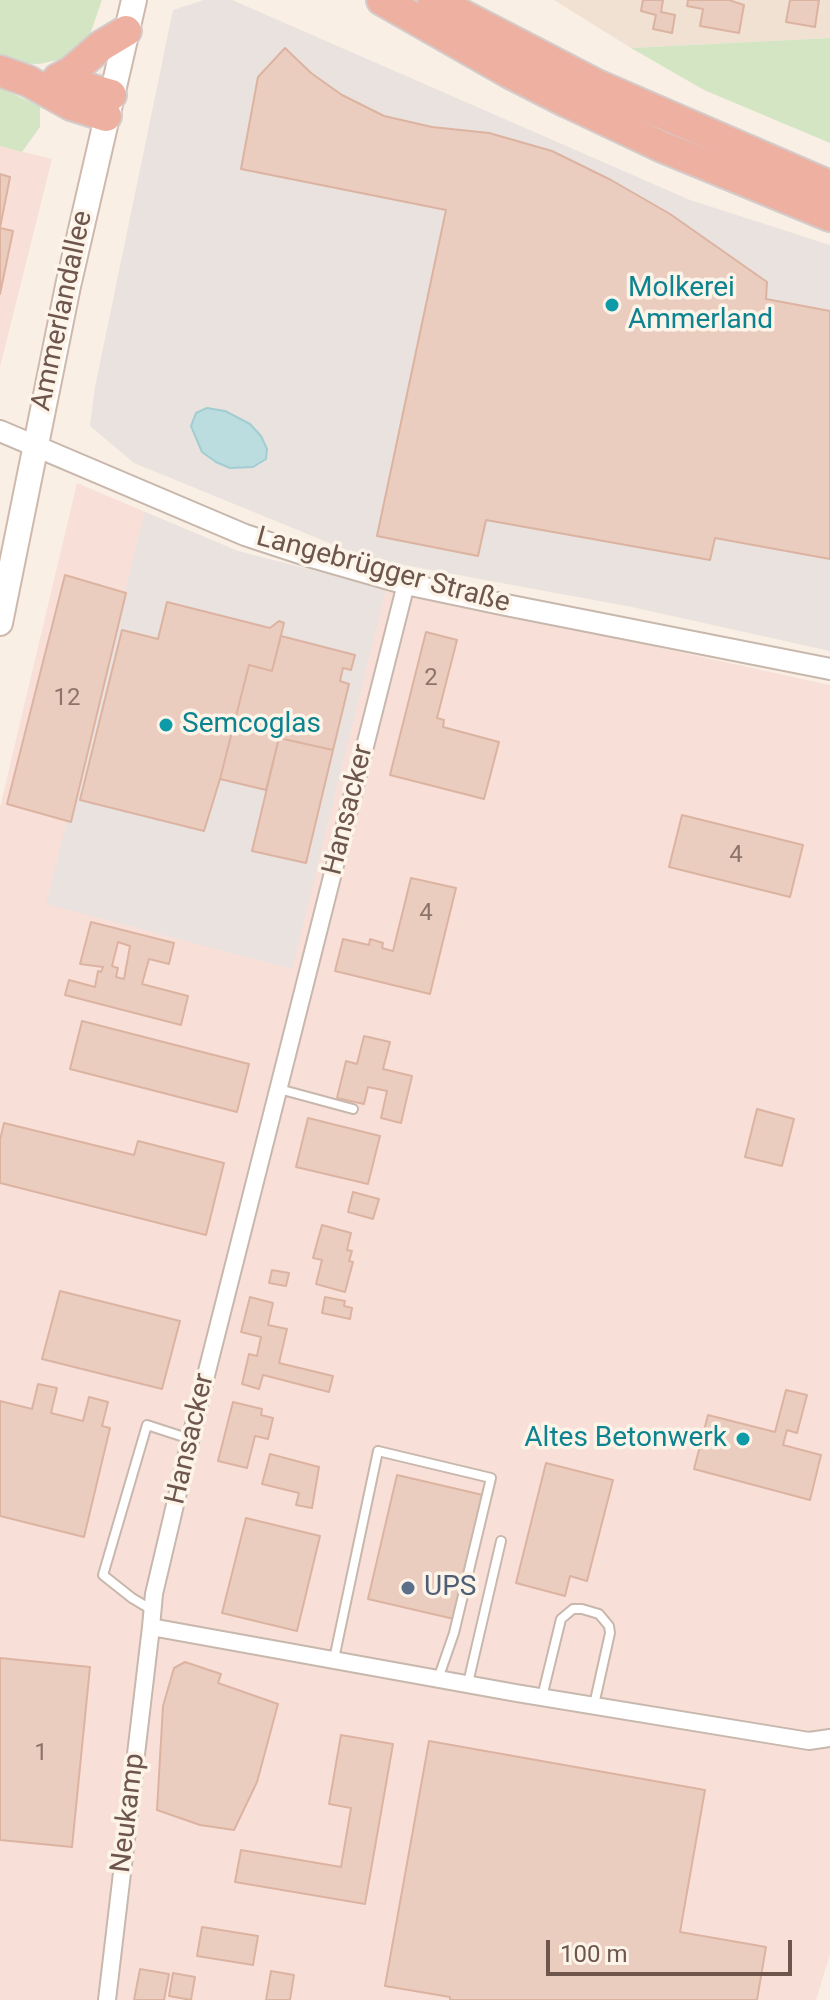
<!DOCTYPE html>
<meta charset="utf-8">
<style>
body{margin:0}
#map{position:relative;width:830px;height:2000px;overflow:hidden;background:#f9efe4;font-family:Roboto,sans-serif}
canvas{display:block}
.scale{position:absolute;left:546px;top:1940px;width:246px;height:36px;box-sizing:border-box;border:4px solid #6e564d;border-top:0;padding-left:10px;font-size:24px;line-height:28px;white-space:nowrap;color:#6e564d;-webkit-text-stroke:6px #fdf4e9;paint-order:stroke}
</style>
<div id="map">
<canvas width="830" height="2000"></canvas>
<div class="scale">100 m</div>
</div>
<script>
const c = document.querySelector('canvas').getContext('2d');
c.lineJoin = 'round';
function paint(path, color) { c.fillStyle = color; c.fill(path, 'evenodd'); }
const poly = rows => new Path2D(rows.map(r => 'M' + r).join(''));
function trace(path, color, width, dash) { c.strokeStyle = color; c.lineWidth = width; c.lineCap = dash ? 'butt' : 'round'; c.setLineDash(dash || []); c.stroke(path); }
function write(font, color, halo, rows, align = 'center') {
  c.font = font + ' Roboto,sans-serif'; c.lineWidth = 7; c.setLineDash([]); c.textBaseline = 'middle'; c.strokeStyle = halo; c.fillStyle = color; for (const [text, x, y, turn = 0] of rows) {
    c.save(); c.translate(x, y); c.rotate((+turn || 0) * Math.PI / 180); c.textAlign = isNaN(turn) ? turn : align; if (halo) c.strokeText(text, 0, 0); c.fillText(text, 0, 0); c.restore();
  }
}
paint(poly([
 [554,0,830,0,830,38,631,48]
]), '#f0e1d3');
paint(poly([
 [0,146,52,159,0,367],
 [77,483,237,551,319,573,830,685,830,1954,816,2000,0,2000,0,807]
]), '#f8e0d9');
paint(poly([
 [204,0,232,0,690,200,830,245,830,651,632,607,366,558,134,463,90,426,95,387,173,10],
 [145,512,238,551,386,589,292,969,46,904]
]), '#e9e2de');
paint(poly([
 [0,0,102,0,87,43,62,59,39,64,6,63,0,59],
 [830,38,830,143,704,90,631,48],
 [0,88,40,106,40,127,22,152,0,146]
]), '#d4e5c4');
const water = poly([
 [207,408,225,411,250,424,261,436,267,449,266,459,253,467,230,468,216,462,202,452,191,426,196,413,207,408]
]);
paint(water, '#bbdde0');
trace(water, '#a2cdd1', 2);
const building = poly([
 [643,0,663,0,661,12,675,15,672,33,653,29,656,15,641,11,643,0],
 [688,0,729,0,744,5,739,33,700,26,703,9,687,6,688,0],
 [790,0,819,0,815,27,786,22,790,0],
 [285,48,311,73,342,95,384,116,432,127,489,133,552,151,611,180,670,214,767,282,766,299,830,311,830,559,715,538,710,560,486,520,478,556,377,536,446,210,241,169,258,77,285,48],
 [0,174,10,177,0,228,13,231,0,294,0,174],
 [65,575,126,593,71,822,7,804,65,575],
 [167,602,270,628,279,621,284,623,272,671,249,665,220,779,204,831,80,800,122,630,158,639,167,602],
 [426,632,457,640,437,718,444,720,443,727,499,742,484,799,390,775,426,632],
 [281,636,355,655,351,670,343,668,340,681,349,684,333,750,279,738,266,790,220,779,249,665,272,671,281,636],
 [279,738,333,750,306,863,252,851,279,738],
 [682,815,803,845,790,897,669,867,682,815],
 [411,878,456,888,430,994,335,971,343,939,369,945,370,939,383,943,382,948,393,951,411,878],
 [91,922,174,943,169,964,149,959,142,984,188,996,181,1025,65,995,69,980,95,987,98,971,101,972,103,967,80,964,91,922],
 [118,942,130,946,124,979,116,977,118,968,112,966,118,942],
 [82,1021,249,1064,237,1112,70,1069,82,1021],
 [364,1036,390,1042,383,1069,412,1076,401,1123,381,1118,387,1091,368,1087,364,1104,337,1098,346,1061,357,1064,364,1036],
 [757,1109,794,1119,782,1166,745,1157,757,1109],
 [308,1118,380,1136,368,1184,296,1167,308,1118],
 [4,1123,134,1155,138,1141,224,1163,206,1235,0,1183,0,1140,4,1123],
 [353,1192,379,1199,373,1219,348,1212,353,1192],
 [322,1225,351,1233,347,1250,352,1251,349,1261,353,1262,345,1292,316,1284,322,1260,313,1258,322,1225],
 [272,1270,289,1273,286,1286,269,1283,272,1270],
 [60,1291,180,1321,162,1389,42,1359,60,1291],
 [250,1297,273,1303,268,1325,287,1329,279,1363,333,1376,329,1392,263,1375,259,1389,242,1384,249,1354,257,1356,261,1337,241,1332,250,1297],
 [325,1297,345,1301,344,1306,352,1308,350,1319,322,1313,325,1297],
 [38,1384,57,1388,51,1413,83,1421,89,1397,108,1402,102,1426,110,1428,84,1537,0,1516,0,1401,32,1409,38,1384],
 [786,1390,807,1395,797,1433,787,1430,783,1445,821,1455,810,1500,694,1469,708,1415,775,1432,786,1390],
 [233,1402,262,1409,261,1415,273,1418,268,1439,255,1436,247,1468,218,1461,233,1402],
 [270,1454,319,1467,312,1508,296,1505,299,1493,262,1484,270,1454],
 [546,1463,613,1480,587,1581,570,1576,565,1596,516,1583,546,1463],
 [397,1475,483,1495,454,1619,368,1599,397,1475],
 [246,1518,320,1536,297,1631,222,1613,246,1518],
 [0,1658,90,1667,72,1847,0,1840,0,1658],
 [185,1662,221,1674,218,1683,278,1704,257,1782,234,1830,200,1825,157,1810,163,1706,174,1668,185,1662],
 [341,1735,393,1744,365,1904,235,1882,241,1850,341,1867,351,1808,329,1804,341,1735],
 [429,1741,705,1790,680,1932,766,1947,757,2000,450,2000,450,1997,385,1986,429,1741],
 [202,1927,258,1936,253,1965,197,1956,202,1927],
 [140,1969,169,1974,164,2000,134,2000,140,1969],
 [271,1971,294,1975,290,2000,266,2000,271,1971],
 [173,1973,195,1977,191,2000,169,1996,173,1973]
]);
paint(building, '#ebcdbf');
trace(building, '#dcb3a1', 2);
const service = poly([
 [279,1089,353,1109],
 [152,1610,132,1598,103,1575,147,1425,190,1439],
 [334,1659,378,1451,491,1478,454,1633,438,1679],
 [468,1683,501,1541],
 [542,1697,561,1619,573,1609,582,1609,599,1614,609,1626,610,1633,594,1705]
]);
const minor = poly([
 [406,584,199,1403,154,1594,151,1627,516,1693,809,1741,830,1738],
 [107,2000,151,1627]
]);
const tertiary = poly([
 [0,431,245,535,315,558,406,584,506,605,830,669]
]);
const secondary = poly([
 [0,623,68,286,134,0]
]);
const motorway = poly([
 [382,0,510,73,567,102,660,146,830,216],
 [433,0,597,85,830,186],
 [0,71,28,81,71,105,106,116],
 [58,79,71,72,101,46,126,31],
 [59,80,111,95]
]);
trace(service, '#c8b7ac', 12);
trace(minor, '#c8b7ac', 20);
trace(tertiary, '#c8b7ac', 24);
trace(secondary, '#ceb9ac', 28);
trace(motorway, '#d4ccca', 34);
trace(service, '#fff', 8);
trace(minor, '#fff', 16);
trace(tertiary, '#fff', 20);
trace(secondary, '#fff', 24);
trace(motorway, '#edb0a1', 30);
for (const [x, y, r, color] of [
 [612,305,8,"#0f9aa8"],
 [166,725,8,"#0f9aa8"],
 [743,1439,8,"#0f9aa8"],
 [408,1588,8,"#5c6f8a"]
]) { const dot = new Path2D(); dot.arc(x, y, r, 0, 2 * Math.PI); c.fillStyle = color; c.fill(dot); trace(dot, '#fdf4e9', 3); }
write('24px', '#8d746a', null, [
 ["2",431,679],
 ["12",67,699],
 ["4",736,856],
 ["4",426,914],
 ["1",41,1754]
]);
write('28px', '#0d838f', '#fdf4e9', [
 ["Molkerei",628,289],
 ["Ammerland",628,321],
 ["Semcoglas",182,725],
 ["Altes Betonwerk",727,1439,"right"]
], 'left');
write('28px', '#6e564d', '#fdf4e9', [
 ["Ammerlandallee",63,311,-78],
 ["Langebrügger Straße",383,571,15],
 ["Hansacker",349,810,-76],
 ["Hansacker",191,1439,-77],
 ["Neukamp",129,1813,-83]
]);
write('28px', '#4e5e75', '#fdf4e9', [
 ["UPS",424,1588]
], 'left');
</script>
